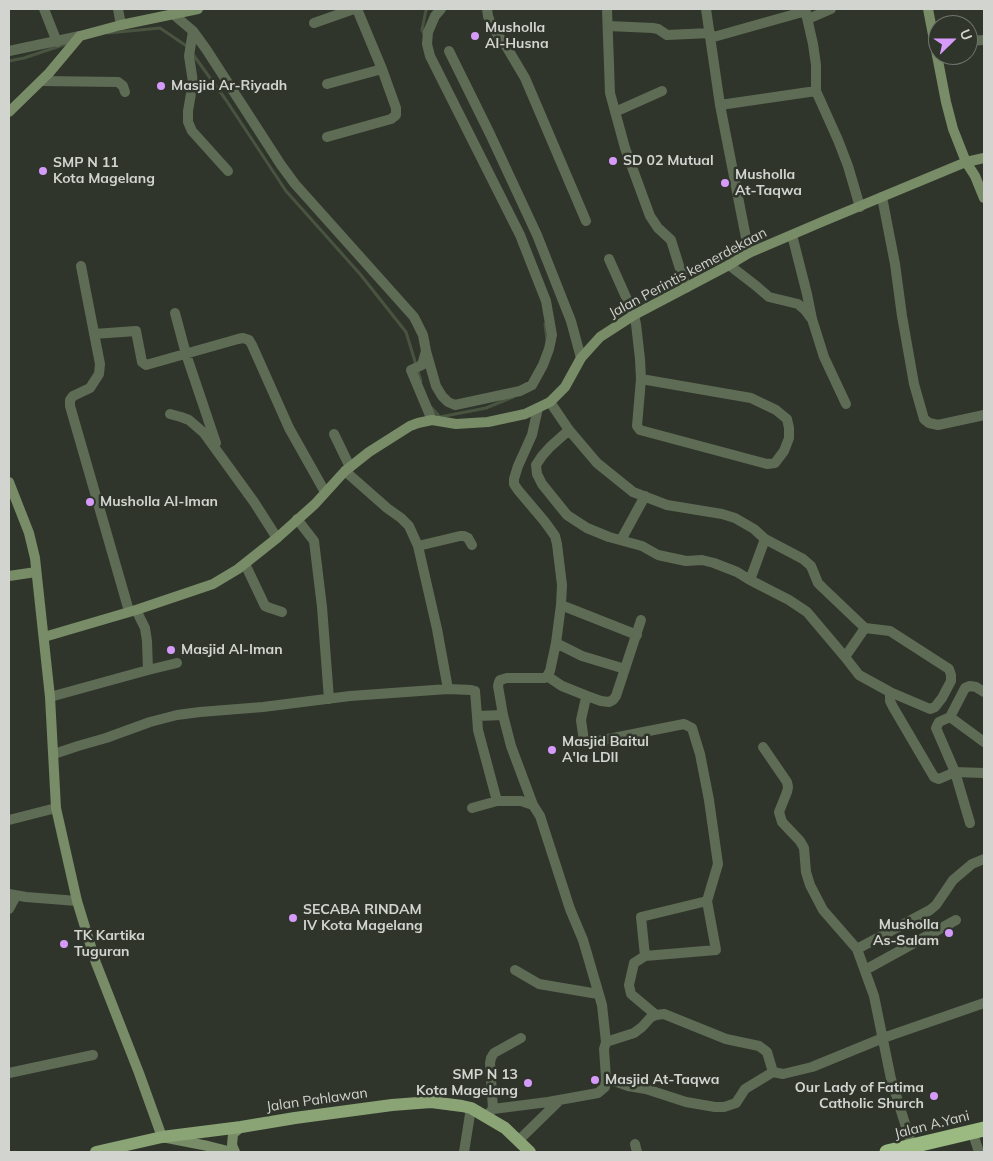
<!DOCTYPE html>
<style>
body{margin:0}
#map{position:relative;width:993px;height:1161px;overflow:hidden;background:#30352c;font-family:Mulish,sans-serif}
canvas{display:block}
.frame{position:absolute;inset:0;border:10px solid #d1d4cf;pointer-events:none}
.north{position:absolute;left:928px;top:15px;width:50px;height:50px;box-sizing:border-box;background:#30352c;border:1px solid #70756d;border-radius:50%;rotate:68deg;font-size:14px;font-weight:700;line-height:20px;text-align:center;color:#d1d4cf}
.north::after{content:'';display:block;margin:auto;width:18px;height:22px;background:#d69bfa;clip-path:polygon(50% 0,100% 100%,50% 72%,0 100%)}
</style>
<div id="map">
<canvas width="993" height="1161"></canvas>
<div class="frame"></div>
<div class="north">U</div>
</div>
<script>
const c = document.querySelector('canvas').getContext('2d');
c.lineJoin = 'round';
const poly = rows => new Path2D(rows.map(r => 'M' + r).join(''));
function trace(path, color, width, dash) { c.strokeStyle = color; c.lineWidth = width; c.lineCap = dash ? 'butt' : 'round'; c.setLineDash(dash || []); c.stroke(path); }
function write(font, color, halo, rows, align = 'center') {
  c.font = font + ' Mulish,sans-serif'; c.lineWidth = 5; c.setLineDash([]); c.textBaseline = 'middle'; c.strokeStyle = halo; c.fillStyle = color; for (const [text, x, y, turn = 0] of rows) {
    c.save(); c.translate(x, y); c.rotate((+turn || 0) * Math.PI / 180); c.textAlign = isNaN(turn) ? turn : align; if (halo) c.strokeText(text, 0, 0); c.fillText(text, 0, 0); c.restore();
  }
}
trace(poly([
 [108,33,160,28,188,47],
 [425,36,422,30,426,10,428,9],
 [192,53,226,100,286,191,360,274,406,332,421,381],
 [9,61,24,58,66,44],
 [545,324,547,340],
 [431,407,440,417,486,408,513,397]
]), '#495440', 3);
trace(poly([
 [44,9,57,42],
 [118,9,121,25],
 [487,9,488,16,492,27,506,46,525,78,586,221],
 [607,9,610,93,625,148,650,216,658,228,671,240,686,288],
 [706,9,720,105,749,253],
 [805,9,813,44,816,65,816,91,838,140,848,166,860,207],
 [173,14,193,31,206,49,281,165,295,184,414,317,423,335,426,351,422,365,411,370,432,420],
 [808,19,831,9],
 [314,23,354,9],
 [608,26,653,28,658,29,667,35,710,33],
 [193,31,189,56,193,82,188,111,188,122,192,131,228,171],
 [710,38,806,11],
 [968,41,984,40],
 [9,51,80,36],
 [449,51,490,134,537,235,571,321,581,358],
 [41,81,118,82,123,86,125,92],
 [327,84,382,69],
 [720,105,816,91],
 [615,112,662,91],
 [327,137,391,119,396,115,396,108,382,69,357,9],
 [882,197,895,264,902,316,914,384,924,419,929,423,938,425,984,415],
 [792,235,807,294,812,319,824,357,846,404],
 [609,259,634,315,636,324,640,359,641,379,637,426,640,430,767,464,775,463,784,451,789,438,789,428,787,419,776,410,751,398,641,379],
 [729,265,755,285,769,297,798,304,805,310,811,318],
 [81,266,100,364,99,374,90,388,73,396,70,400,70,406,129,611],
 [175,313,186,354,216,443],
 [94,334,136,331,142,362,146,365,238,339,243,338,249,340,252,345,289,428,325,492],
 [426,351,436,386,442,396,448,402,455,405,520,391,532,385,543,365,549,349,552,335,546,301,520,235,430,56,427,44,428,32,435,16,441,9],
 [550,402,569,430,597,463,633,492,667,505,722,514,735,518,754,529,765,539,803,559,811,566,818,583,823,588,865,628,890,631,949,669,951,675,951,681,942,698,935,707,930,709,890,692,859,675,845,657,865,628],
 [538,408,532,435,518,466,514,479,514,484,518,490,545,522,555,536,557,544,562,585,561,605,556,643,582,656,625,669],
 [170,414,181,417,189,420,204,433,254,502,277,538],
 [569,430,550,447,542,456,536,465,537,474,542,484,567,515,587,528,609,537,642,546,658,555,686,561,702,560,714,563,737,572,750,580,765,539],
 [334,434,350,467],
 [297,519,314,541,322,607,329,699],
 [621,540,645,496],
 [418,546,460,536,464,536,468,538,472,545],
 [245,564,265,606,270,608,282,612],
 [750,580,789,600,807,612,845,657],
 [561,605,637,635],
 [136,610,145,628,147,641,148,670],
 [547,676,550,671,556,643],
 [448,689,471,690,475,691,477,716,503,715],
 [890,692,890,701,893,707,934,777,939,779,955,772,970,823],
 [984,692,976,687,970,686,965,688,950,717,939,722,936,728,955,772,984,773],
 [587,696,585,702,581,720,584,741,593,742,684,724,692,728,700,754,709,800,718,864,707,901],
 [50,697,148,670,177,663],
 [477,716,478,730,497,801],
 [950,717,984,742],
 [763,747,787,782,788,787,787,792,779,812,782,822,800,841,804,848,806,872,810,885,823,910,857,949,874,996,891,1079,912,1146],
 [54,754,78,746,106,738,150,722,177,715,200,712,263,707,350,696,448,689,437,629,418,546,409,526,401,518,387,508,345,471],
 [533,805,511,746,503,715,498,686,499,682,500,680,507,678,545,678,547,676,562,686,587,696,601,701,609,702,613,700,616,696,641,620],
 [472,808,497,801,521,801,533,805,540,816,570,909,583,940,602,1005,606,1042,604,1049,606,1078,605,1087,598,1093,548,1102,493,1109,486,1116],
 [9,820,56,808],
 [9,894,26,897,77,901],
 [9,909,16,896],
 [857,949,930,910,936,905,953,880,972,864,984,859],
 [645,956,641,917,707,901,716,950,645,956,634,963,629,985,631,994,656,1015],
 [515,970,539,984,598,994],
 [865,970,956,920],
 [606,1042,634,1033,642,1027,651,1017,656,1015,664,1014,726,1039,759,1046,767,1052,773,1072,783,1074,812,1067,883,1038,984,1003],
 [9,1073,93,1055],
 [606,1078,628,1086,646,1089,686,1102,715,1107,724,1107,736,1103,745,1089,773,1072],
 [493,1109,490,1063,491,1058,494,1053,521,1038],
 [972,1131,979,1152],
 [519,1140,560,1100],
 [635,1144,637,1152],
 [464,1152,471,1108]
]), '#5f6c55', 10);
trace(poly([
 [928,9,946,102,953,129,966,162,975,176,984,198],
 [9,112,49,73,80,36,121,25,198,9],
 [9,482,29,533,35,558,50,697,56,808,77,901,96,963,139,1073,162,1137,208,1146,232,1152],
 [9,576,36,572],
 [44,637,136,610,213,584,238,569,277,538,315,504,345,471,369,452,410,426,418,423,432,420,456,424,488,422,525,414,550,402,565,387,581,358,600,337,634,315,729,265,749,253,824,221,966,162,984,158],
 [235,1152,232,1145,233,1134,241,1127]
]), '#778c67', 10);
trace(poly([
 [96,1152,162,1137,241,1127,295,1118,392,1105,431,1102,462,1106,471,1108,505,1128,530,1152]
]), '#8aa475', 12);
trace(poly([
 [887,1152,984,1129]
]), '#9aba81', 15);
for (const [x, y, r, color] of [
 [475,36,5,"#d69bfa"],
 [161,86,5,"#d69bfa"],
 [613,161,5,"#d69bfa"],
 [43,171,5,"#d69bfa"],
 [725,183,5,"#d69bfa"],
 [90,502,5,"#d69bfa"],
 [171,650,5,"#d69bfa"],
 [552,750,5,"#d69bfa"],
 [293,918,5,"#d69bfa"],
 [949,933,5,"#d69bfa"],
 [64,944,5,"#d69bfa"],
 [595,1080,5,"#d69bfa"],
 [528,1083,5,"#d69bfa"],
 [934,1096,5,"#d69bfa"]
]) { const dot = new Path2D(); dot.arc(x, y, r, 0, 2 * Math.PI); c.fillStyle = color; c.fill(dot); trace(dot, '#30352c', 2); }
write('bold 14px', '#d1d4cf', '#30352c', [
 ["Musholla",485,28],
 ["Al-Husna",485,44],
 ["Masjid Ar-Riyadh",171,86],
 ["SD 02 Mutual",623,161],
 ["SMP N 11",53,163],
 ["Kota Magelang",53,179],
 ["Musholla",735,175],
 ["At-Taqwa",735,191],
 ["Musholla Al-Iman",100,502],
 ["Masjid Al-Iman",181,650],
 ["Masjid Baitul",562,742],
 ["A'la LDII",562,758],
 ["SECABA RINDAM",303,910],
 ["IV Kota Magelang",303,926],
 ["Musholla",939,925,"right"],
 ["As-Salam",939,941,"right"],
 ["TK Kartika",74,936],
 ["Tuguran",74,952],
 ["SMP N 13",518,1075,"right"],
 ["Kota Magelang",518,1091,"right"],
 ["Masjid At-Taqwa",605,1080],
 ["Our Lady of Fatima",924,1088,"right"],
 ["Catholic Shurch",924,1104,"right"]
], 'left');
write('14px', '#d1d4cf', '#30352c', [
 ["Jalan Perintis kemerdekaan",688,273,-28],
 ["Jalan Pahlawan",317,1100,-8],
 ["Jalan A.Yani",932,1125,-14]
]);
</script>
